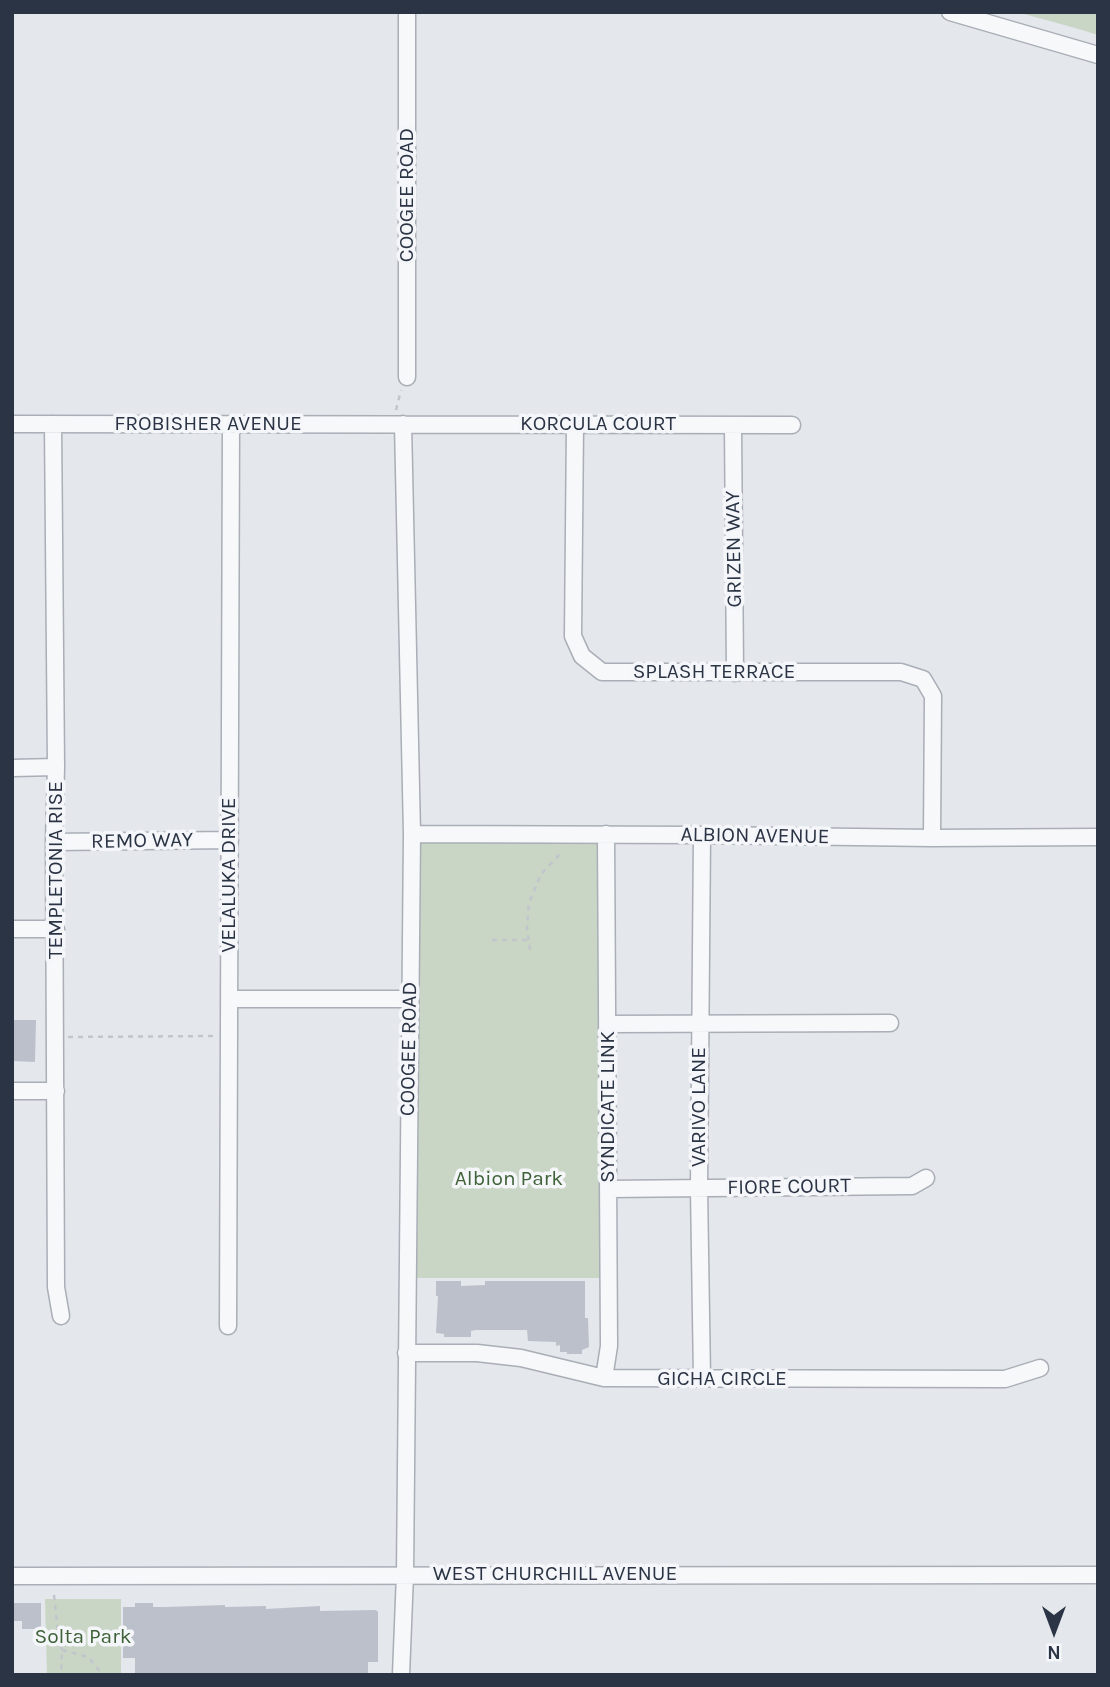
<!DOCTYPE html>
<style>
body{margin:0}
#map{position:relative;width:1110px;height:1687px;overflow:hidden;background:#e4e7ec;font-family:Karla,sans-serif}
canvas{display:block}
.frame{position:absolute;inset:0;border:14px solid #2b3445;pointer-events:none}
.north{position:absolute;left:1019px;top:1596px;width:70px;height:70px;-webkit-text-stroke:5px #f4f6f9;paint-order:stroke;rotate:180deg;font-size:19px;font-weight:700;line-height:28px;text-align:center;color:#2b3445}
.north::after{content:'';display:block;margin:auto;width:24px;height:32px;background:#2b3445;clip-path:polygon(50% 0,100% 100%,50% 72%,0 100%)}
</style>
<div id="map">
<canvas width="1110" height="1687"></canvas>
<div class="frame"></div>
<div class="north">N</div>
</div>
<script>
const c = document.querySelector('canvas').getContext('2d');
c.lineJoin = 'round';
function paint(path, color) { c.fillStyle = color; c.fill(path, 'evenodd'); }
const poly = rows => new Path2D(rows.map(r => 'M' + r).join(''));
function trace(path, color, width, dash) { c.strokeStyle = color; c.lineWidth = width; c.lineCap = dash ? 'butt' : 'round'; c.setLineDash(dash || []); c.stroke(path); }
function write(font, color, halo, rows, align = 'center') {
  c.font = font + ' Karla,sans-serif'; c.lineWidth = 7; c.setLineDash([]); c.textBaseline = 'middle'; c.strokeStyle = halo; c.fillStyle = color; for (const [text, x, y, turn = 0] of rows) {
    c.save(); c.translate(x, y); c.rotate((+turn || 0) * Math.PI / 180); c.textAlign = isNaN(turn) ? turn : align; if (halo) c.strokeText(text, 0, 0); c.fillText(text, 0, 0); c.restore();
  }
}
paint(poly([
 [1017,12,1098,12,1098,35,1075,28],
 [412,834,606,834,609,1278,407,1278],
 [45,1599,121,1599,121,1675,47,1675]
]), '#c9d6c5');
paint(poly([
 [13,1020,36,1020,35,1062,12,1061],
 [436,1281,461,1281,461,1286,485,1285,485,1281,585,1281,585,1318,588,1318,589,1347,582,1350,582,1354,567,1354,567,1352,560,1352,560,1345,556,1346,556,1342,528,1341,527,1330,475,1330,471,1331,471,1337,444,1337,444,1334,436,1333,438,1296,436,1296],
 [12,1603,41,1603,41,1629,22,1629,22,1621,12,1621],
 [135,1603,153,1603,153,1607,165,1607,225,1605,225,1607,266,1606,266,1609,320,1606,320,1611,376,1610,378,1612,378,1662,368,1662,368,1675,135,1675,135,1658,123,1658,123,1607,135,1607]
]), '#bbc0ca');
const minor = poly([
 [950,12,1098,55],
 [407,377,407,12],
 [12,424,792,425],
 [53,424,56,767,54,842,56,1287,61,1316],
 [575,424,573,636,582,656,602,672,901,672,923,679,933,696,932,838],
 [733,425,735,673],
 [12,768,56,767],
 [412,834,702,835,932,838,1098,837],
 [54,842,230,840],
 [12,929,56,929],
 [229,999,410,999],
 [607,1024,890,1023],
 [12,1091,56,1091],
 [608,1189,912,1186,926,1178],
 [228,1326,231,424],
 [406,1353,477,1353,521,1358,604,1378,1005,1379,1040,1368],
 [604,1378,609,1346,606,834],
 [702,1379,699,1188,702,835],
 [12,1576,1098,1575],
 [401,1675,405,1574,412,834,403,424]
]);
trace(minor, '#a9aeb7', 19);
trace(poly([
 [396,410,401,390],
 [492,940,527,940],
 [530,950,527,929,529,903,541,874,563,851],
 [68,1037,215,1036],
 [54,1595,59,1641,62,1650,61,1675],
 [62,1650,88,1657,103,1675]
]), '#c2c5cb', 2.5, [5, 5]);
trace(minor, '#f7f8fa', 16);
write('21px', '#2b3445', '#f4f6f9', [
 ["COOGEE ROAD",407,195,-90],
 ["FROBISHER AVENUE",208,424],
 ["KORCULA COURT",598,424],
 ["GRIZEN WAY",734,549,-91],
 ["SPLASH TERRACE",714,672],
 ["ALBION AVENUE",755,836,1],
 ["REMO WAY",142,841,-1],
 ["TEMPLETONIA RISE",56,870,-90],
 ["VELALUKA DRIVE",229,875,-90],
 ["COOGEE ROAD",409,1049,-89],
 ["SYNDICATE LINK",608,1107,-90],
 ["VARIVO LANE",699,1107,-90],
 ["FIORE COURT",789,1187,-1],
 ["GICHA CIRCLE",722,1379],
 ["WEST CHURCHILL AVENUE",555,1574]
]);
write('21px', '#3f6138', '#f4f6f9', [
 ["Albion Park",509,1179],
 ["Solta Park",83,1637]
]);
</script>
